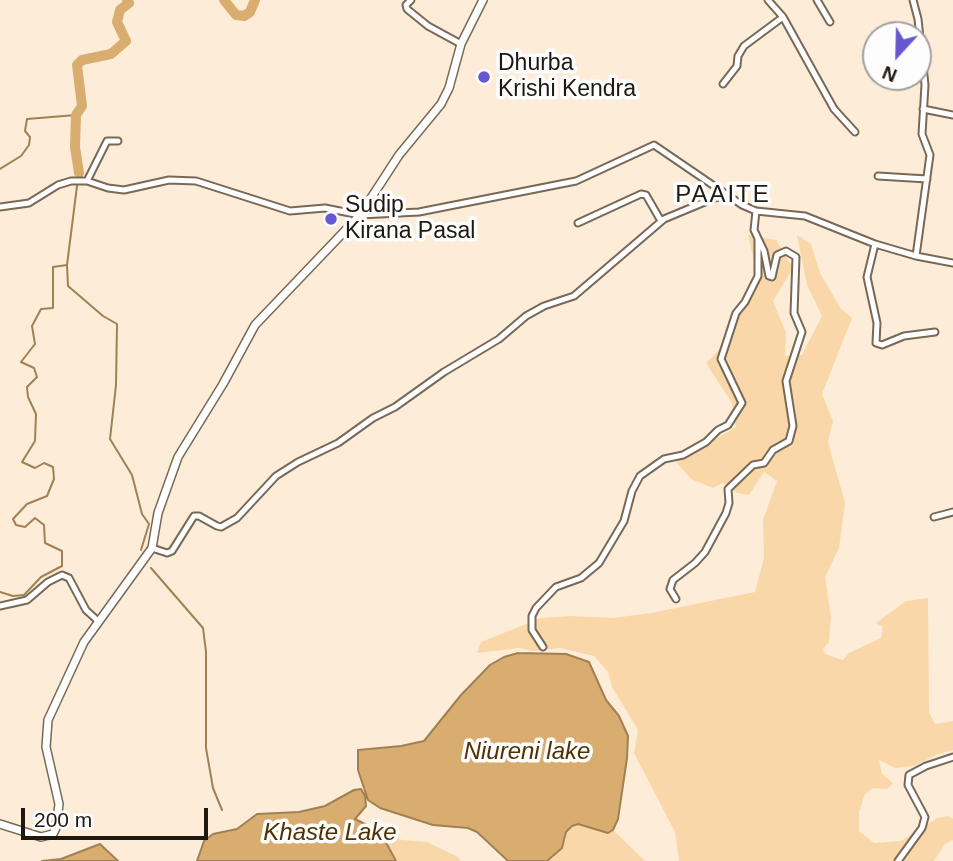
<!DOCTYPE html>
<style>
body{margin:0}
#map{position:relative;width:953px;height:861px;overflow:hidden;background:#fdedd8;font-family:Helvetica,sans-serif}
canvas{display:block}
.north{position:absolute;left:862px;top:21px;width:70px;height:70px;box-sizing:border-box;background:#fdfdfd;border:2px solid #a4a19f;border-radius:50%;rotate:202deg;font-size:19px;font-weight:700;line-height:28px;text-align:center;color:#1e1811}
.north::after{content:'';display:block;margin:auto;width:24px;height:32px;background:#6758d1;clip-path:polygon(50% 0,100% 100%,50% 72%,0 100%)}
.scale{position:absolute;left:21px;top:808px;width:187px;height:32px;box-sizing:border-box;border:4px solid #1e1811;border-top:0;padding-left:9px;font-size:21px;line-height:24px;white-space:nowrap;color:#1e1811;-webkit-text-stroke:5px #fdfdfd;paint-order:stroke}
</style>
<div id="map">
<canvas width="953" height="861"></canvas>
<div class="north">N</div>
<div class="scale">200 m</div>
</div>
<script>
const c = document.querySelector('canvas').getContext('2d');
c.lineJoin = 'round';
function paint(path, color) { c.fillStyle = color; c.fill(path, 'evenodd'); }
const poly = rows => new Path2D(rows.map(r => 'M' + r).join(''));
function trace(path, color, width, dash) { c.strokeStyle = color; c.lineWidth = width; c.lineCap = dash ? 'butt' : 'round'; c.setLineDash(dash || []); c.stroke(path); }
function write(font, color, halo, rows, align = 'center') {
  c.font = font + ' Helvetica,sans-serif'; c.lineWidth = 7; c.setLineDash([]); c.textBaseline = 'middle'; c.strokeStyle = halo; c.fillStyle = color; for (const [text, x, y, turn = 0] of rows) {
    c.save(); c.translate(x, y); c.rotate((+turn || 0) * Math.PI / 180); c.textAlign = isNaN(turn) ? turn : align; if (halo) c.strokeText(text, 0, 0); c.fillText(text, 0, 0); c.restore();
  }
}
paint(poly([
 [748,235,776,240,793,268,773,301,786,333,785,356,802,355,822,316,807,285,797,235,811,244,820,273,841,309,852,318,822,394,833,421,828,442,845,503,839,548,825,577,831,617,829,642,823,649,825,654,843,660,849,653,881,638,883,627,876,623,906,601,928,598,929,712,935,724,953,721,953,750,936,755,914,766,895,768,879,760,882,774,893,783,887,789,873,788,865,794,859,812,859,831,874,843,901,841,937,818,949,816,953,819,953,840,945,844,934,861,679,861,675,832,634,753,638,730,612,687,608,672,594,656,560,648,532,651,520,648,477,653,481,642,541,618,570,616,613,618,651,613,755,592,764,558,763,520,777,481,764,472,749,495,737,493,723,483,713,488,691,479,676,462,736,427,732,403,706,363,731,338,730,319,750,293,756,269],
 [578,824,608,833,613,830,645,861,547,861,554,857,566,840,566,832],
 [371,827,402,840,427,842,458,857,461,861,396,861,383,837]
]), '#f9d7a9');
const water = poly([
 [518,653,566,654,589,662,606,700,619,716,628,736,627,758,618,819,613,830,608,833,578,824,572,826,566,832,562,848,547,861,508,861,477,832,468,828,433,825,380,808,368,800,358,770,358,750,401,746,424,741,461,695,490,665,504,657,518,653],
 [361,789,365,796,366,806,355,819,371,827,383,837,396,861,197,861,204,841,213,834,237,829,257,814,299,812,325,806,354,790,361,789],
 [100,844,118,861,42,861,61,859,100,844]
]);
paint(water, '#d9ad6f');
trace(water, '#a18053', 2);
trace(poly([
 [0,169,21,156,29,145,30,137,25,131,27,119,76,115],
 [67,265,68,286,103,316,117,324,116,385,110,439,132,475,142,514,149,524,141,550],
 [151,568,203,628,206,652,206,748,213,788,222,810],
 [0,592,13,596,24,595,41,577,62,566,62,551,45,543,44,525,35,518,25,527,16,525,13,519,27,504,47,496,54,479,53,467,44,463,35,468,22,462,35,441,36,414,28,397,27,387,37,377,34,368,21,362,35,344,32,326,41,309,53,308,53,267,67,265,77,186]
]), '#a18053', 2);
trace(poly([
 [224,0,236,15,244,16,250,12,255,0],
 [79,173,75,147,76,115,82,106,77,65,82,60,111,54,126,41,117,22,120,10,129,3,127,0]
]), '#d9ad6f', 10);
const minor = poly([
 [411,0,406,5,407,9,428,26,461,44],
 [817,0,830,22],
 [913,0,918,19,925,85,922,134,930,155,916,256],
 [783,17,834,109,855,132],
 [723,84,737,66,738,56,744,46,783,17,768,0],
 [923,109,953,115],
 [878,176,927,179],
 [87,181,107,141,118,141],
 [0,207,29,203,58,185,71,181,87,181,108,188,124,190,169,180,196,181,290,211,325,208,360,215,419,212,576,181,654,145,742,205,756,211,805,216,875,244,916,256,953,263],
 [578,223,641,194,646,195,661,221],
 [875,244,867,277,877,323,876,343,882,345,904,336,935,332],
 [934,517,953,512],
 [152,548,167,553,172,551,194,516,199,516,217,526,221,527,237,518,276,476,298,462,338,443,373,418,395,407,444,372,499,339,526,316,544,306,574,296,664,219,712,199,729,194],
 [676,599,670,589,673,580,695,563,705,552,726,513,729,503,728,489,753,465,764,463,773,450,789,441,793,426,786,381,802,332,794,313,796,257,786,251,777,255,772,277,769,276,764,251,754,230,756,211],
 [0,606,27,600,48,582,62,575,69,578,86,610,98,621],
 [543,647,532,630,532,616,536,608,556,587,581,578,599,563,624,521,632,491,640,476,664,459,683,455,706,442,718,430,728,425,742,403,721,359,736,313,745,302,758,276,758,240],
 [898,861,922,828,925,817,908,785,909,775,926,766,953,757]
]);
const tertiary = poly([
 [0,824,41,837,53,834,56,828,59,804,46,747,48,720,84,642,152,548,158,513,178,457,223,384,255,325,360,215,399,155,441,104,449,88,461,44,483,0]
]);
trace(minor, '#776956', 9);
trace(tertiary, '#776956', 10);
trace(minor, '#fff', 5);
trace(tertiary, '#fff', 7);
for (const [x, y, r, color] of [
 [484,77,7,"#6758d1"],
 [331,219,7,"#6758d1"]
]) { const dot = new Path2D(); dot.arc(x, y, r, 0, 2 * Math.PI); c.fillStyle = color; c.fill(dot); trace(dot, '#fdfdfd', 2.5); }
write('23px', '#1e1811', '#fdfdfd', [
 ["Dhurba",498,64],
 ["Krishi Kendra",498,90],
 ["Sudip",345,206],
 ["Kirana Pasal",345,232]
], 'left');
c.letterSpacing = '2px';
write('24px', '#1e1811', '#fdfdfd', [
 ["PAAITE",723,195]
]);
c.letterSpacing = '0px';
write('italic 24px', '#4f3200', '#fdfdfd', [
 ["Niureni lake",527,752],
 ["Khaste Lake",330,833]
]);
</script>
